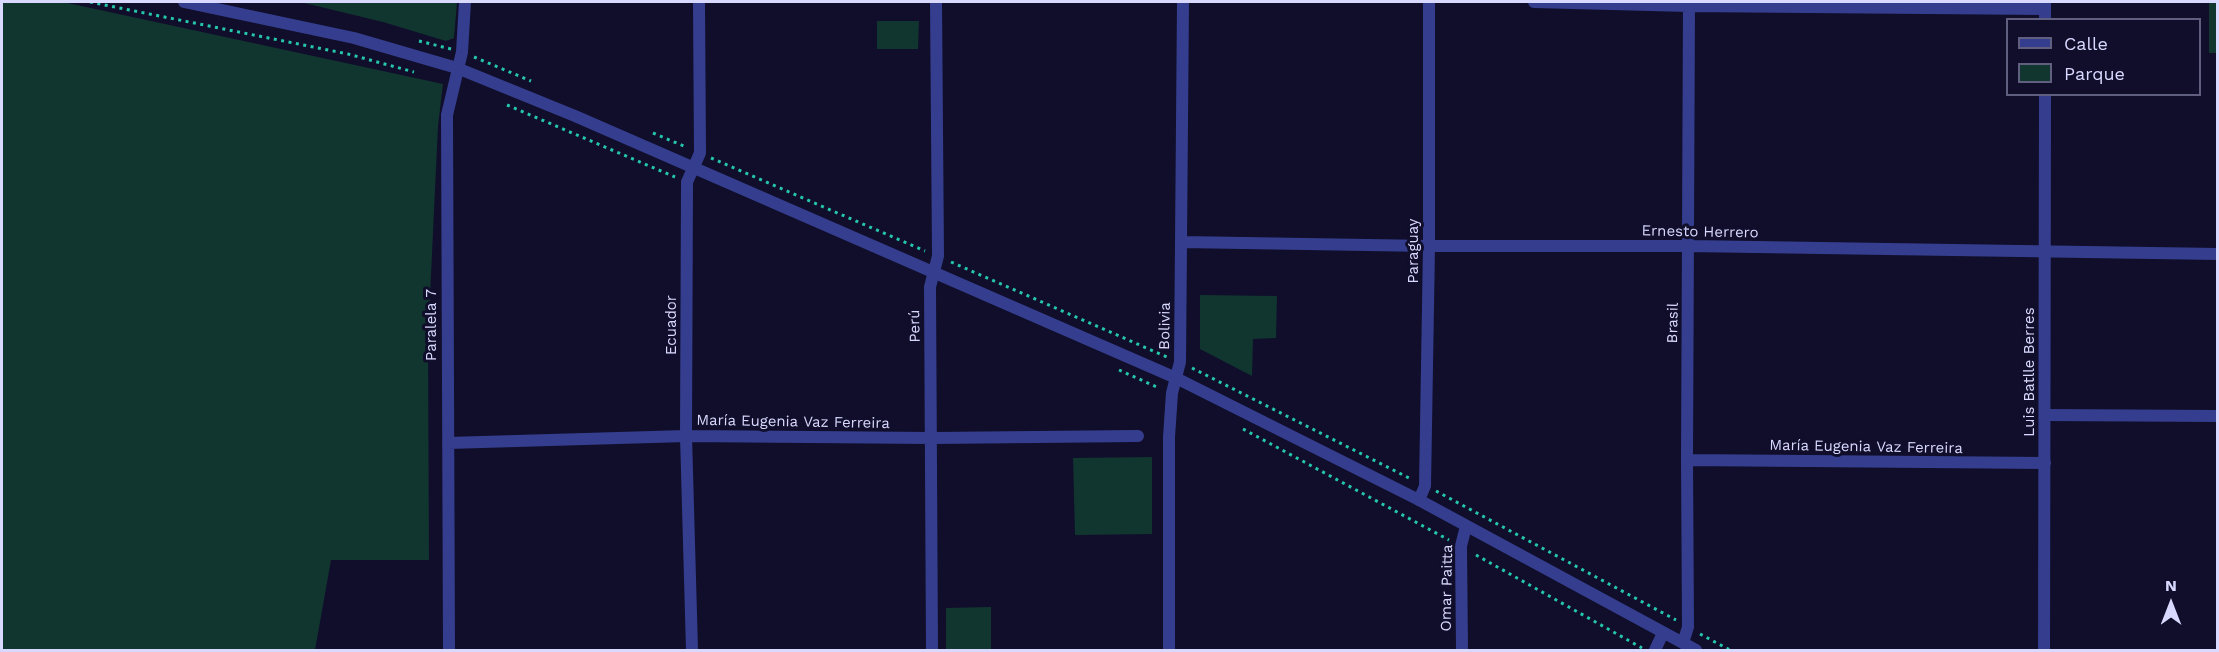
<!DOCTYPE html>
<meta charset="utf-8">
<style>
body{margin:0}
#map{position:relative;width:2219px;height:652px;overflow:hidden;background:#100e2b;font-family:"Work Sans",sans-serif}
canvas{display:block}
.frame{position:absolute;inset:0;border:3px solid #d9d9ff;pointer-events:none}
.legend{position:absolute;left:2006px;top:18px;width:195px;height:78px;box-sizing:border-box;background:#100e2b;border:2px solid #605f80;margin:0;padding:8px 10px;list-style:none;font-size:18px;color:#d9d9ff}
.legend li{display:flex;align-items:center;gap:12px;height:30px}
.legend b{width:30px;border:2px solid #605f80}
.north{position:absolute;left:2141px;top:574px;width:60px;height:60px;-webkit-text-stroke:4px #100e2b;paint-order:stroke;rotate:0deg;font-size:16px;font-weight:700;line-height:24px;text-align:center;color:#d9d9ff}
.north::after{content:'';display:block;margin:auto;width:21px;height:27px;background:#d9d9ff;clip-path:polygon(50% 0,100% 100%,50% 72%,0 100%)}
</style>
<div id="map">
<canvas width="2219" height="652"></canvas>
<div class="frame"></div>
<ul class="legend">
<li><b style="height:8px;background:#353e8e"></b>Calle</li>
<li><b style="height:16px;background:#113630"></b>Parque</li>
</ul>
<div class="north">N</div>
</div>
<script>
const c = document.querySelector('canvas').getContext('2d');
c.lineJoin = 'round';
function paint(path, color) { c.fillStyle = color; c.fill(path, 'evenodd'); }
const poly = rows => new Path2D(rows.map(r => 'M' + r).join(''));
function trace(path, color, width, dash) { c.strokeStyle = color; c.lineWidth = width; c.lineCap = dash ? 'butt' : 'round'; c.setLineDash(dash || []); c.stroke(path); }
function write(font, color, halo, rows, align = 'center') {
  c.font = font + ' "Work Sans",sans-serif'; c.lineWidth = 6; c.setLineDash([]); c.textBaseline = 'middle'; c.strokeStyle = halo; c.fillStyle = color; for (const [text, x, y, turn = 0] of rows) {
    c.save(); c.translate(x, y); c.rotate((+turn || 0) * Math.PI / 180); c.textAlign = isNaN(turn) ? turn : align; if (halo) c.strokeText(text, 0, 0); c.fillText(text, 0, 0); c.restore();
  }
}
paint(poly([
 [2,2,63,2,443,84,438,126,428,339,429,560,331,560,315,650,2,650],
 [300,2,457,2,454,38,446,41,383,22],
 [2209,2,2217,2,2217,53,2209,53],
 [877,21,919,21,918,49,877,49],
 [1200,295,1277,296,1276,338,1253,339,1252,376,1200,349],
 [1152,457,1152,534,1075,535,1073,458],
 [991,607,991,650,946,650,946,608]
]), '#113630');
trace(poly([
 [90,2,348,54,414,72],
 [419,41,451,49],
 [474,57,531,81],
 [507,105,675,177],
 [653,133,686,147],
 [711,158,925,251],
 [951,262,1167,357],
 [1192,368,1411,479],
 [1119,370,1159,388],
 [1243,429,1449,540],
 [1436,491,1676,620],
 [1476,555,1642,648],
 [1700,634,1730,650]
]), '#25c7a8', 3, [3, 4.5]);
trace(poly([
 [1534,2,1689,6,2045,9],
 [1182,242,1429,246,1689,246,2218,254],
 [2045,415,2218,416],
 [448,443,686,436,932,438,1138,436],
 [1687,460,2045,463],
 [1419,500,1425,486,1429,246,1429,2],
 [1683,643,1688,627,1687,460,1689,2],
 [449,650,447,115,462,52,465,2],
 [692,650,686,436,687,182,700,153,699,2],
 [932,650,930,287,938,256,936,2],
 [1169,650,1169,437,1172,393,1180,362,1183,2],
 [1462,650,1461,546,1466,526],
 [1655,650,1663,633]
]), '#353e8e', 12);
trace(poly([
 [184,2,354,38,457,68,575,116,1176,378,1419,500,1696,650],
 [2045,20,2045,2],
 [2044,650,2045,94]
]), '#353e8e', 12);
write('15px', '#d9d9ff', '#100e2b', [
 ["Ernesto Herrero",1700,232,1],
 ["Paraguay",1414,251,-90],
 ["Brasil",1673,323,-89],
 ["Paralela 7",432,325,-90],
 ["Ecuador",672,325,-90],
 ["Perú",915,326,-91],
 ["Bolivia",1165,326,-89],
 ["Luis Batlle Berres",2030,372,-90],
 ["María Eugenia Vaz Ferreira",793,422,1],
 ["María Eugenia Vaz Ferreira",1866,447,1],
 ["Omar Paitta",1447,588,-89]
]);
</script>
